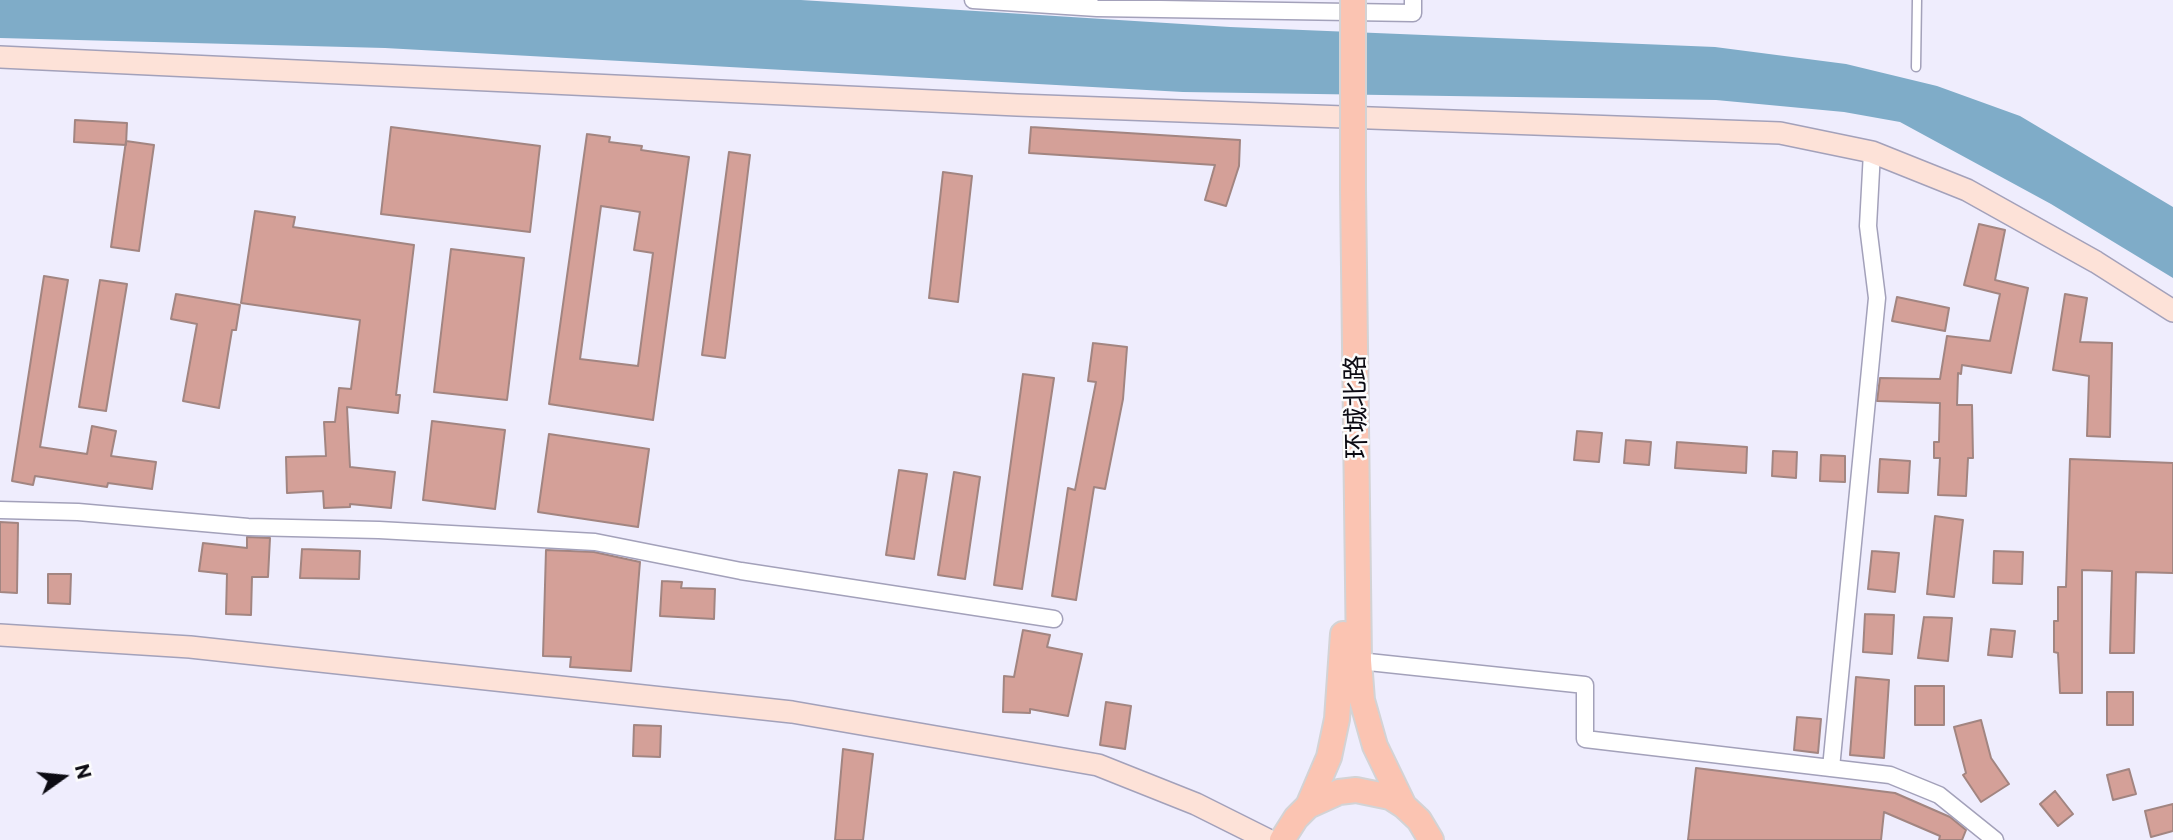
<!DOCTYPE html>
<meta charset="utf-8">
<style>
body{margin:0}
#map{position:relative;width:2173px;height:840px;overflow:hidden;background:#efedfd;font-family:Commissioner,sans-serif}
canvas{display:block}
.north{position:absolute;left:28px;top:742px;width:70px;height:70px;-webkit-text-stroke:5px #fcfcfc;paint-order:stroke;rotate:75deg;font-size:19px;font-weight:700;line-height:28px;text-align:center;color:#0c0b13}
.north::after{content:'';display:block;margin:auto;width:24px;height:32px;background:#0c0b13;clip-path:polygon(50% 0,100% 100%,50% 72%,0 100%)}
</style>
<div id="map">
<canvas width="2173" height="840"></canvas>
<div class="north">N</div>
</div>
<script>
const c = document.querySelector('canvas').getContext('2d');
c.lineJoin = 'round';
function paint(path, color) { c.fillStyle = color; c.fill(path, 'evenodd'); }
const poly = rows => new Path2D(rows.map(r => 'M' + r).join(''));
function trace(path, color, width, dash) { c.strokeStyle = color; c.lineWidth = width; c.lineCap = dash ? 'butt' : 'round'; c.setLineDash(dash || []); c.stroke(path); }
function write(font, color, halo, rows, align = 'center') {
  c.font = font + ' Commissioner,"Noto Sans SC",sans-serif'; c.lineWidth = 5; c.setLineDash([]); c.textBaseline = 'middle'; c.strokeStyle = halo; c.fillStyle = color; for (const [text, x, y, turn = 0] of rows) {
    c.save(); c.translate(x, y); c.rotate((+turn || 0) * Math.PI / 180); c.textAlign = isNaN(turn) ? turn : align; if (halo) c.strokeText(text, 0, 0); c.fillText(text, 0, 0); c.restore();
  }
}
paint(poly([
 [0,0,801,0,1230,27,1715,47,1846,64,1937,86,2020,116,2173,207,2173,278,2051,204,1900,122,1844,112,1716,100,1183,92,385,48,0,38]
]), '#7facc8');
const building = poly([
 [75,120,127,123,126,145,74,142,75,120],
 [391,127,540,146,530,232,381,214,391,127],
 [1031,127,1240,140,1239,166,1226,206,1205,200,1215,165,1029,153,1031,127],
 [587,134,610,137,609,142,642,146,641,150,689,157,653,420,549,404,587,134],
 [601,206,640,212,634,250,653,253,638,366,580,359,601,206],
 [126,141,154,145,139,251,111,247,126,141],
 [729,152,750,155,725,358,702,355,729,152],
 [943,172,972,176,958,302,929,298,943,172],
 [255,211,295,217,293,227,414,245,396,395,400,395,398,413,347,407,350,467,395,472,391,508,350,504,350,507,324,508,323,491,287,493,286,457,326,456,324,422,335,422,339,388,351,389,360,320,241,303,255,211],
 [1979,224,2005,230,1995,280,2028,288,2011,373,1962,365,1961,374,1958,373,1957,405,1972,405,1973,458,1968,458,1966,496,1938,495,1940,458,1934,458,1934,442,1939,442,1940,403,1877,401,1880,378,1940,379,1947,336,1990,341,2000,294,1964,285,1979,224],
 [451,249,524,258,507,400,434,392,451,249],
 [44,276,68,280,40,447,87,454,92,426,116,431,111,456,156,462,152,489,108,483,107,487,35,476,33,485,12,481,44,276],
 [100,280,127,284,106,411,79,407,100,280],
 [176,294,240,305,236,330,232,330,219,408,183,401,197,324,171,319,176,294],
 [2065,294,2087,298,2080,342,2112,343,2110,437,2087,436,2089,376,2053,370,2065,294],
 [1897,297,1949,308,1945,331,1892,321,1897,297],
 [1093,343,1127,347,1123,399,1105,489,1094,487,1076,600,1052,596,1068,488,1075,490,1096,382,1088,381,1093,343],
 [1023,374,1054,378,1022,589,994,585,1023,374],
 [432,421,505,430,495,509,423,500,432,421],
 [1577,431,1602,433,1599,462,1574,460,1577,431],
 [549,434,649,449,638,527,538,512,549,434],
 [1626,440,1651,442,1649,465,1624,463,1626,440],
 [1677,442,1747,447,1746,473,1675,468,1677,442],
 [1773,451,1797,452,1796,478,1772,476,1773,451],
 [1821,455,1845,456,1845,482,1820,481,1821,455],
 [1880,459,1910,461,1908,493,1878,492,1880,459],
 [2070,459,2173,463,2173,573,2136,572,2134,653,2110,653,2112,571,2082,570,2082,693,2060,693,2058,653,2054,652,2054,621,2058,621,2058,587,2066,587,2070,459],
 [899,470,927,474,914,559,886,555,899,470],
 [954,472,980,477,965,579,938,575,954,472],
 [1935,516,1963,520,1954,597,1927,594,1935,516],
 [0,522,18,523,17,593,0,592,0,522],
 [247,537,270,538,268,577,252,577,251,615,226,614,227,574,199,571,203,543,247,548,247,537],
 [302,549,360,551,359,579,300,578,302,549],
 [546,550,594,552,640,562,631,671,570,667,571,657,543,656,546,550],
 [1872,551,1899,553,1895,592,1868,589,1872,551],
 [1994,551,2023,552,2022,584,1993,583,1994,551],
 [48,574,71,574,70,604,48,603,48,574],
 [662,581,682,582,681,588,715,589,714,619,660,616,662,581],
 [1865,614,1894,615,1892,654,1863,652,1865,614],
 [1924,617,1952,618,1948,661,1918,658,1924,617],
 [1991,629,2015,631,2012,657,1988,655,1991,629],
 [1023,630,1050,635,1047,647,1082,654,1068,716,1030,709,1030,713,1003,712,1004,676,1014,677,1023,630],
 [1856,677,1889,680,1884,758,1850,755,1856,677],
 [1915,686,1944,686,1944,725,1915,725,1915,686],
 [2107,692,2133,692,2133,725,2107,725,2107,692],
 [1106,702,1131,706,1125,749,1100,745,1106,702],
 [1797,717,1821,719,1818,753,1794,750,1797,717],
 [1981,720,1991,758,2009,784,1981,802,1963,775,1966,773,1954,727,1981,720],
 [634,725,661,726,660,757,633,756,634,725],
 [843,749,873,754,863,840,835,840,843,749],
 [1696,768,1895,793,1950,817,1966,830,1962,840,1939,840,1940,836,1884,812,1881,840,1688,840,1696,768],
 [2129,769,2136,794,2113,800,2107,775,2129,769],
 [2055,791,2073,814,2058,826,2040,804,2055,791],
 [2173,804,2173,831,2151,837,2145,811,2173,804]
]);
paint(building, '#d4a098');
trace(building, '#a28581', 2);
const lane = poly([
 [1916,67,1917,0]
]);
const street = poly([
 [973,0,1097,8,1413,13,1413,0],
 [0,510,78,512,248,527,379,530,595,542,741,571,1054,619],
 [1359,661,1585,685,1585,739,1890,775,1939,795,1995,840],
 [1831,768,1877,298,1868,226,1872,152]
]);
const secondary = poly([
 [0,57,1017,105,1780,133,1872,152,1967,190,2096,262,2173,311],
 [0,635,190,647,792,712,1098,765,1196,804,1268,840]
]);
const primary = poly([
 [1353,189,1359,661,1362,700,1375,746,1404,806],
 [1308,806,1329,757,1337,719,1343,634],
 [1282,840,1296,818,1308,806,1339,792,1356,790,1390,797,1404,806,1419,820,1431,840]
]);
trace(lane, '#a3a1ba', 11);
trace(street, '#a3a1ba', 19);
trace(secondary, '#a3a1ba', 24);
trace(primary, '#d3d3d5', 28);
trace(lane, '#fff', 8);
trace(street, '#fff', 16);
trace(secondary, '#fde2d8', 21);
trace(primary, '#fbc4b2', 24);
const primaryBridge = poly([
 [1353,0,1353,189]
]);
trace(primaryBridge, '#d3d3d5', 28, []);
trace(primaryBridge, '#fbc4b2', 24);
write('26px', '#0c0b13', '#fcfcfc', [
 ["环城北路",1356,407,-91]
]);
</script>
